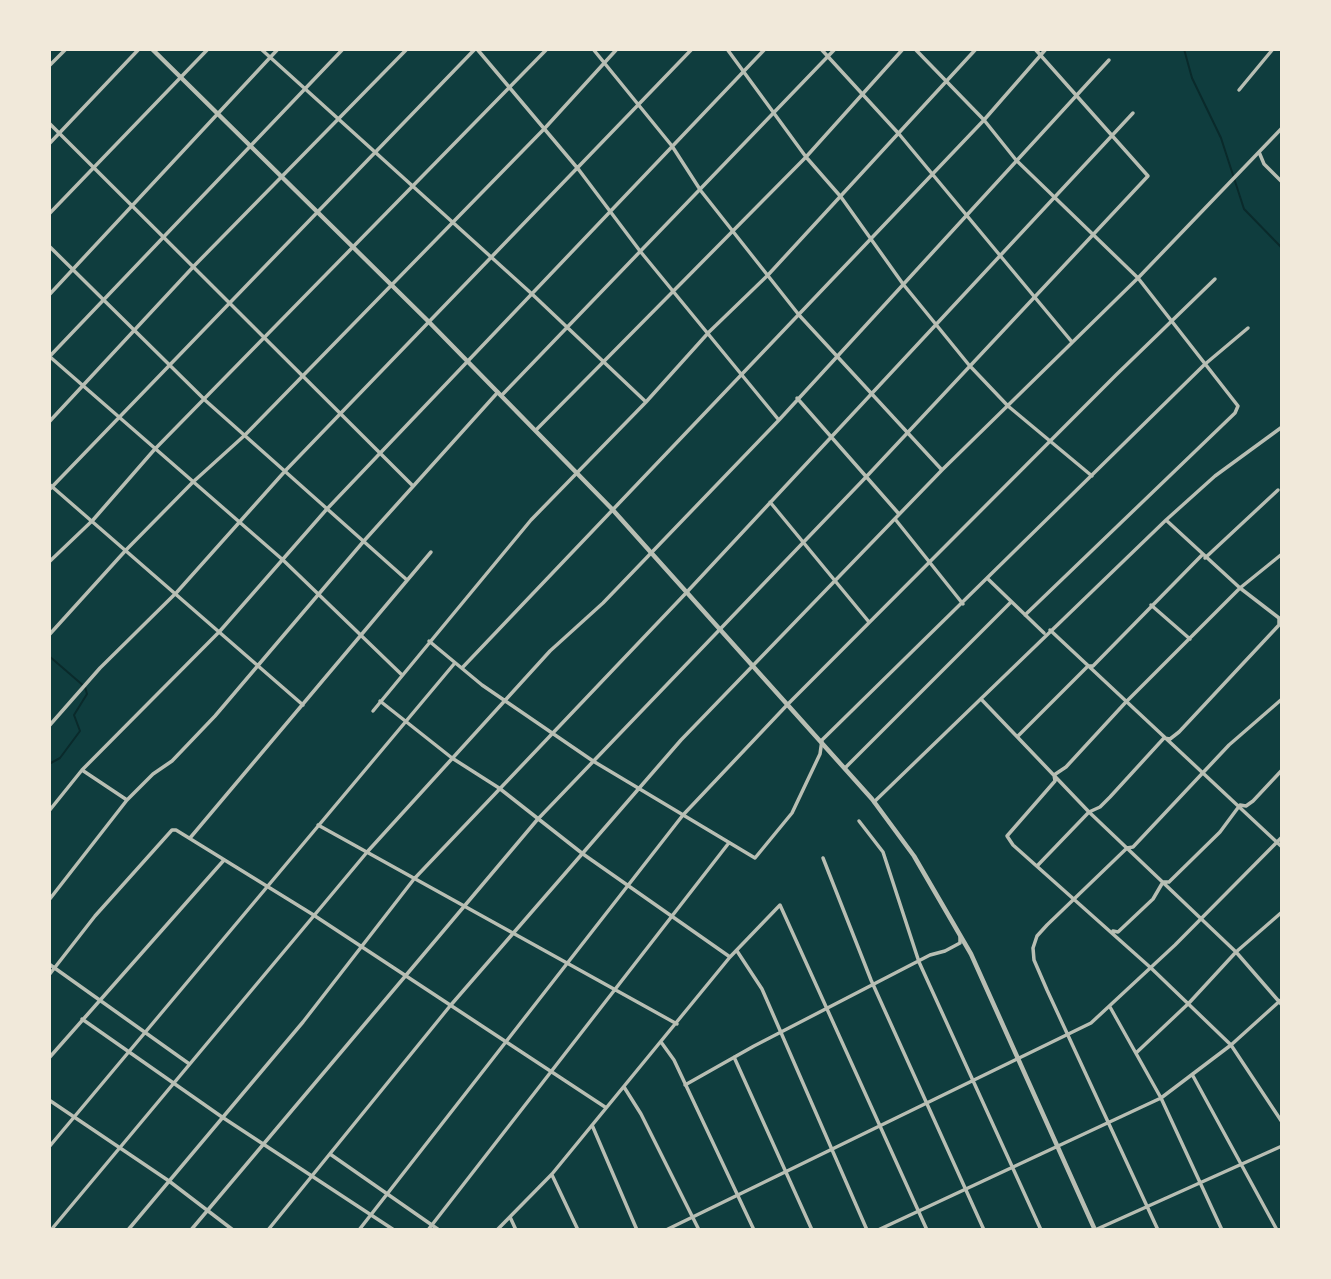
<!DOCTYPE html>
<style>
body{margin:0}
#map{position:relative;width:1331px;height:1279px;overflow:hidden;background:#0f3d3e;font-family:Overpass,sans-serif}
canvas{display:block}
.frame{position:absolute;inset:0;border:51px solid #f1e9da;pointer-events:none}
</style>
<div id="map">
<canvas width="1331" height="1279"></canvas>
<div class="frame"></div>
</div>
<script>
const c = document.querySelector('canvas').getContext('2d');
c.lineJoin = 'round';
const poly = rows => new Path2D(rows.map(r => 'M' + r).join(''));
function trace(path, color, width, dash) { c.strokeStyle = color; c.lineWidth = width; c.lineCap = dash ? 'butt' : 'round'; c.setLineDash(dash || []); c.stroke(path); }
trace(poly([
 [1184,49,1192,78,1221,138,1244,209,1282,248],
 [49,656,85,687,87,694,74,715,80,731,60,758,49,764]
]), '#0a2a2b', 2);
trace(poly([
 [261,49,532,294,646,402],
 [477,49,579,170,640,251,778,419],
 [593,49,672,146,701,191,799,315,942,470],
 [727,49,806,157,841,197,903,284,969,365,1008,406,1092,476],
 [821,49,899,134,1072,342],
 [915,49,984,120,1016,160,1138,278,1238,406,1235,413,1025,615],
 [49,66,66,49],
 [1239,90,1273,49],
 [49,123,413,486],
 [49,144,139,49],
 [1259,152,1264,164,1282,182],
 [49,214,208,49],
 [49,246,206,401,407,580],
 [49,295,278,49],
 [49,356,283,560,401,674],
 [50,356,343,49],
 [502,395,835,49],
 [797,398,899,514],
 [49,422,194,266,407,49],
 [536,430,806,157,903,49],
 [49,484,303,705],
 [49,490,475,49],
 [770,502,869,622],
 [895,519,963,604],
 [1166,520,1240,588,1125,703,1066,767,1054,775,1055,781,1007,836,1013,845,1151,968,1231,1045,1282,1122],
 [1205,558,1278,490],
 [49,562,93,520,154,450,547,49],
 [988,579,1044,633],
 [1151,605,1190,639],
 [1050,630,1282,847],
 [49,635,126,550,193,482,245,435,545,128,617,49],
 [429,641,482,685,593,761,755,858,792,813,820,754,822,740,1204,365,1248,328],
 [462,668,984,120,1046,49],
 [981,699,1089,812,1236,952,1282,1005],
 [380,701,452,758,499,788,583,854,730,957],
 [373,711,531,520,646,402,709,332,768,275,976,49],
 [49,726,100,668,177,592,286,470,692,49],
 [1018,736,1088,666,1093,666,1202,555],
 [845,768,1011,602],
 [82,770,127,800],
 [874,802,1166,520,1215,476,1282,427],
 [49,811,82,770,220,631,326,510,765,49],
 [859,821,883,852,919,962,1041,1230],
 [318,825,677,1024],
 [190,838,431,552],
 [823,858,871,980,984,1230],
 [1038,865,1089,812,1100,807,1110,797,1164,738,1170,739,1179,732,1279,625,1279,618,1240,588,1282,554],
 [49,900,127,800,153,774,172,761,215,716,363,542,498,392],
 [1113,931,1118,932,1153,899,1163,882,1169,882,1220,832,1240,805,1246,806,1253,801,1282,770],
 [737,951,762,989,867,1230],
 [49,964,188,1063],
 [49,975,95,916,172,830,176,830,312,914,605,1107],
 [1110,1007,1161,1098,1222,1230],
 [82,1019,222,1117,394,1230],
 [661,1042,674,1060,754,1230],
 [1136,1053,1189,1003,1236,952,1282,912],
 [734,1057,812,1230],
 [49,1058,224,860],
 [1193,1076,1277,1230],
 [685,1085,754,1046,930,955,945,951,960,943,960,937],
 [624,1087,641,1114,699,1230],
 [49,1100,169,1181,233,1230],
 [592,1125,637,1230],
 [49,1147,454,664],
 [330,1154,439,1230],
 [552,1175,578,1230],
 [510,1217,516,1230],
 [51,1230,368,851,550,651,603,603,779,420,1109,60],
 [128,1230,303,1022,414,879,686,593,1133,113],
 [191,1230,537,820,867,476,1148,176,1035,49],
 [268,1230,450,1006,681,740,942,470,1138,278,1282,128],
 [359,1230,683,815,788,704,1116,375,1215,279],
 [428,1230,728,844],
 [497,1230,552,1174,730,957,780,905,927,1230],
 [666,1230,1091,1023,1175,945,1282,837],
 [878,1230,1161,1098,1231,1045,1282,999],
 [1095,1230,1282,1146],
 [1158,1230,1047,990,1034,960,1033,948,1037,936,1047,925,1127,848,1133,847,1229,745,1282,699]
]), '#b8beb3', 3.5);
trace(poly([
 [152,49,429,322,612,509,872,799,914,856,971,954,1095,1230]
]), '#b8beb3', 4.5);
</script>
